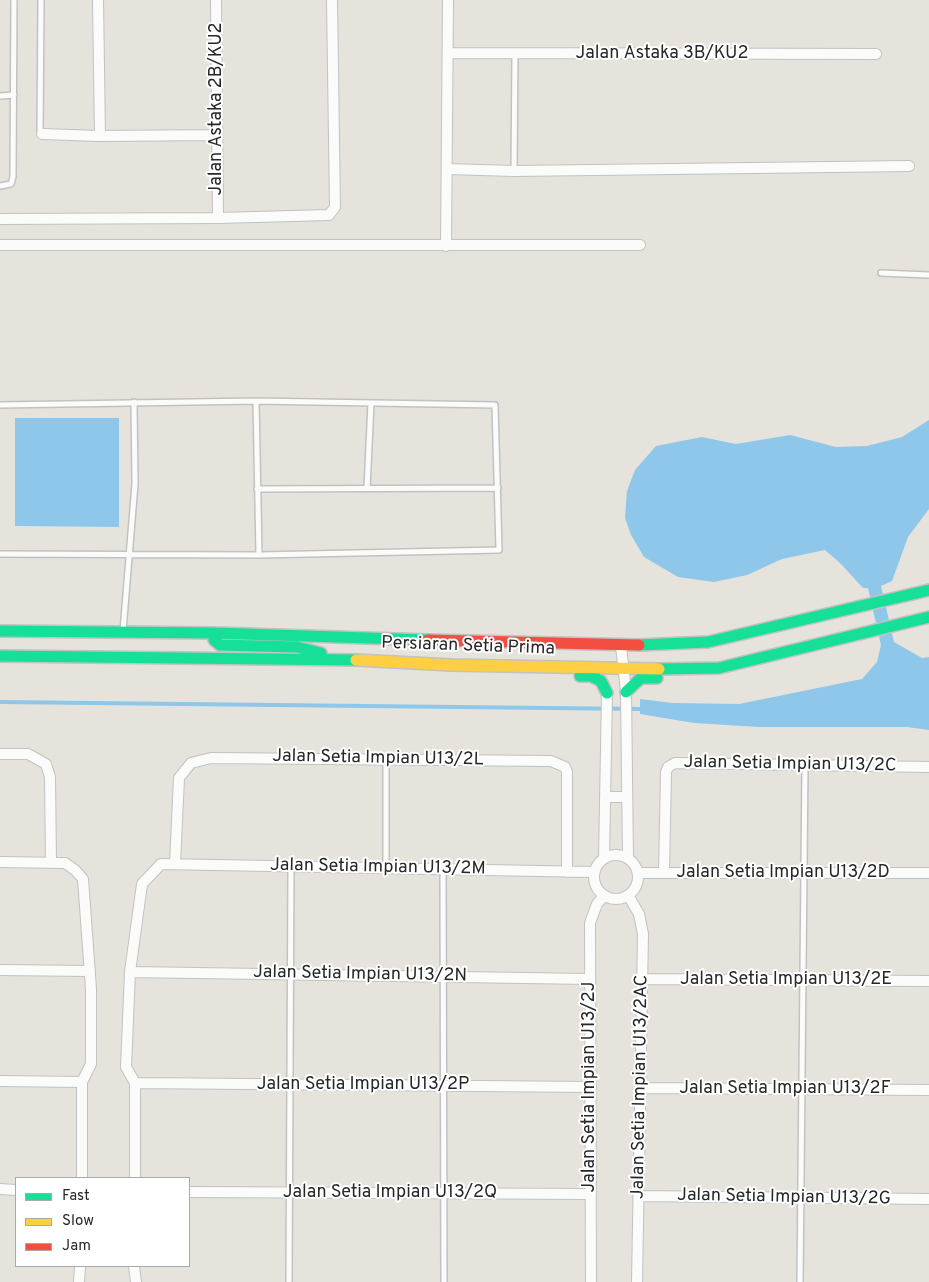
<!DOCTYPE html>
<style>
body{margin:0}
#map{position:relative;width:929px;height:1282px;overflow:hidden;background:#e6e3dc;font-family:Overpass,sans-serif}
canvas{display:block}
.legend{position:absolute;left:15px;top:1177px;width:175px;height:90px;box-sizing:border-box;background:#fff;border:1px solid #a9a9a9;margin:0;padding:6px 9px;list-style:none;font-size:15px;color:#272727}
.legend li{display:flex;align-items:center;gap:10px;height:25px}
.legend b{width:25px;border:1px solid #a9a9a9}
</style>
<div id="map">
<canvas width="929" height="1282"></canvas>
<ul class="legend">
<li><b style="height:6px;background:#16e098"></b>Fast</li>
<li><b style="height:6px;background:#ffcf43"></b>Slow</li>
<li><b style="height:6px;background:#f24e42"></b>Jam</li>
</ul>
</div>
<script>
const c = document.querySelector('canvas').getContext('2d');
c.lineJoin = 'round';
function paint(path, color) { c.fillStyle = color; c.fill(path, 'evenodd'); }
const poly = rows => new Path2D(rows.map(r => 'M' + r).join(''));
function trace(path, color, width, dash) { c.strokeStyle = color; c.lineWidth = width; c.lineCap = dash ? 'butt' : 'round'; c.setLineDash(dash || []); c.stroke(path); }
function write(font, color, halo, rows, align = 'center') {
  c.font = font + ' Overpass,sans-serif'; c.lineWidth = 4; c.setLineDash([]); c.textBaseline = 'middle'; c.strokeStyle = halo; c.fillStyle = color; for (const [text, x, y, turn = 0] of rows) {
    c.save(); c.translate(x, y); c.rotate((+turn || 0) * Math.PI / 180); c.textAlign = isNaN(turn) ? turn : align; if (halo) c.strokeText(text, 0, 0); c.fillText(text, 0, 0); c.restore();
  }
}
paint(poly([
 [15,418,119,418,119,527,15,526],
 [929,420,929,509,908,537,892,581,881,586,894,642,922,658,929,657,929,730,907,727,759,727,694,723,640,714,640,699,673,703,739,704,862,679,877,662,881,645,868,588,863,588,840,563,825,550,782,559,747,575,714,582,678,577,644,557,631,535,625,518,627,491,635,470,656,446,702,437,736,444,790,435,836,447,867,446,902,437]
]), '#8ec7e9');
trace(poly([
 [0,702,640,709]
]), '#8ec7e9', 4);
const lane = poly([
 [41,0,40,132,42,134],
 [0,96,14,95],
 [514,171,515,54],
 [0,186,11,184,13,177,14,0],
 [881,273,929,275],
 [256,401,259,555],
 [0,405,256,401,495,405,499,550,259,555,0,554],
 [257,489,498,488],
 [367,489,371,403],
 [123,631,135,484,134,402],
 [386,759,386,868],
 [443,869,444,1282],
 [289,1282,291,866],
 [800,1282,805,765]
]);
const street = poly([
 [98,0,100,136,217,135],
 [216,0,218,218],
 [448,53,876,54],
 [42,134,100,136],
 [448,169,514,171,909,166],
 [0,219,218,218,329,215,335,207,332,0],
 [0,245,640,245],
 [446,246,448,0],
 [621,646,626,692,628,858],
 [0,754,28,754,46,764,50,777,51,863],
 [606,797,627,797],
 '594 877a22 22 0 1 1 44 0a22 22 0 1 1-44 0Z',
 [604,858,607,693],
 [0,862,65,863,75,870,83,879,91,989,91,1064,82,1082,82,1178],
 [175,864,179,778,191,763,211,758,551,761,565,767,567,772,567,872],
 [638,873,929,873],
 [664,873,666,772,668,767,675,763,929,767],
 [628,895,639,914,643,934,637,1282],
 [0,970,90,971],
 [130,972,590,979],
 [642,979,929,981],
 [0,1081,82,1082],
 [135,1083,591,1087],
 [641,1088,929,1090],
 [135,1178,135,1083,126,1067,130,972,142,884,161,864,594,872],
 [0,1189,16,1190],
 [189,1192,591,1194],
 [639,1196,929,1199],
 [134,1266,136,1282],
 [79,1282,80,1266],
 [591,1282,590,923,597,904,604,896]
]);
const fast = poly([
 [0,631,215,633,428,640],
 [215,633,214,640,220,645,297,647,321,653],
 [639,645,708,642,929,590],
 [0,656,356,660],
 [659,669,719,668,929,617],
 [580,676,591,676,601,681,607,693],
 [626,692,641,678,657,678]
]);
const slow = poly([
 [356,660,451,665,659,669]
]);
const jam = poly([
 [428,640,639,645]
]);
trace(lane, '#c3c2c2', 8);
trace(street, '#c3c2c2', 12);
trace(fast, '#c3c2c2', 14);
trace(slow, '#c3c2c2', 14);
trace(jam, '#c3c2c2', 14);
trace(lane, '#fbfbfa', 5);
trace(street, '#fbfbfa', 10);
trace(fast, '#16e098', 11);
trace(slow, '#ffcf43', 11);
trace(jam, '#f24e42', 11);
write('18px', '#272727', '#fff', [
 ["Jalan Astaka 3B/KU2",662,54],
 ["Jalan Astaka 2B/KU2",217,109,-90],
 ["Persiaran Setia Prima",468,647,2],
 ["Jalan Setia Impian U13/2L",378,759,1],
 ["Jalan Setia Impian U13/2C",790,765,1],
 ["Jalan Setia Impian U13/2M",378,868,1],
 ["Jalan Setia Impian U13/2D",783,873],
 ["Jalan Setia Impian U13/2N",360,975,1],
 ["Jalan Setia Impian U13/2E",786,980],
 ["Jalan Setia Impian U13/2P",363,1085],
 ["Jalan Setia Impian U13/2J",590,1087,-90],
 ["Jalan Setia Impian U13/2AC",641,1087,-89],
 ["Jalan Setia Impian U13/2F",785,1089],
 ["Jalan Setia Impian U13/2Q",390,1193],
 ["Jalan Setia Impian U13/2G",784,1198,1]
]);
</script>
